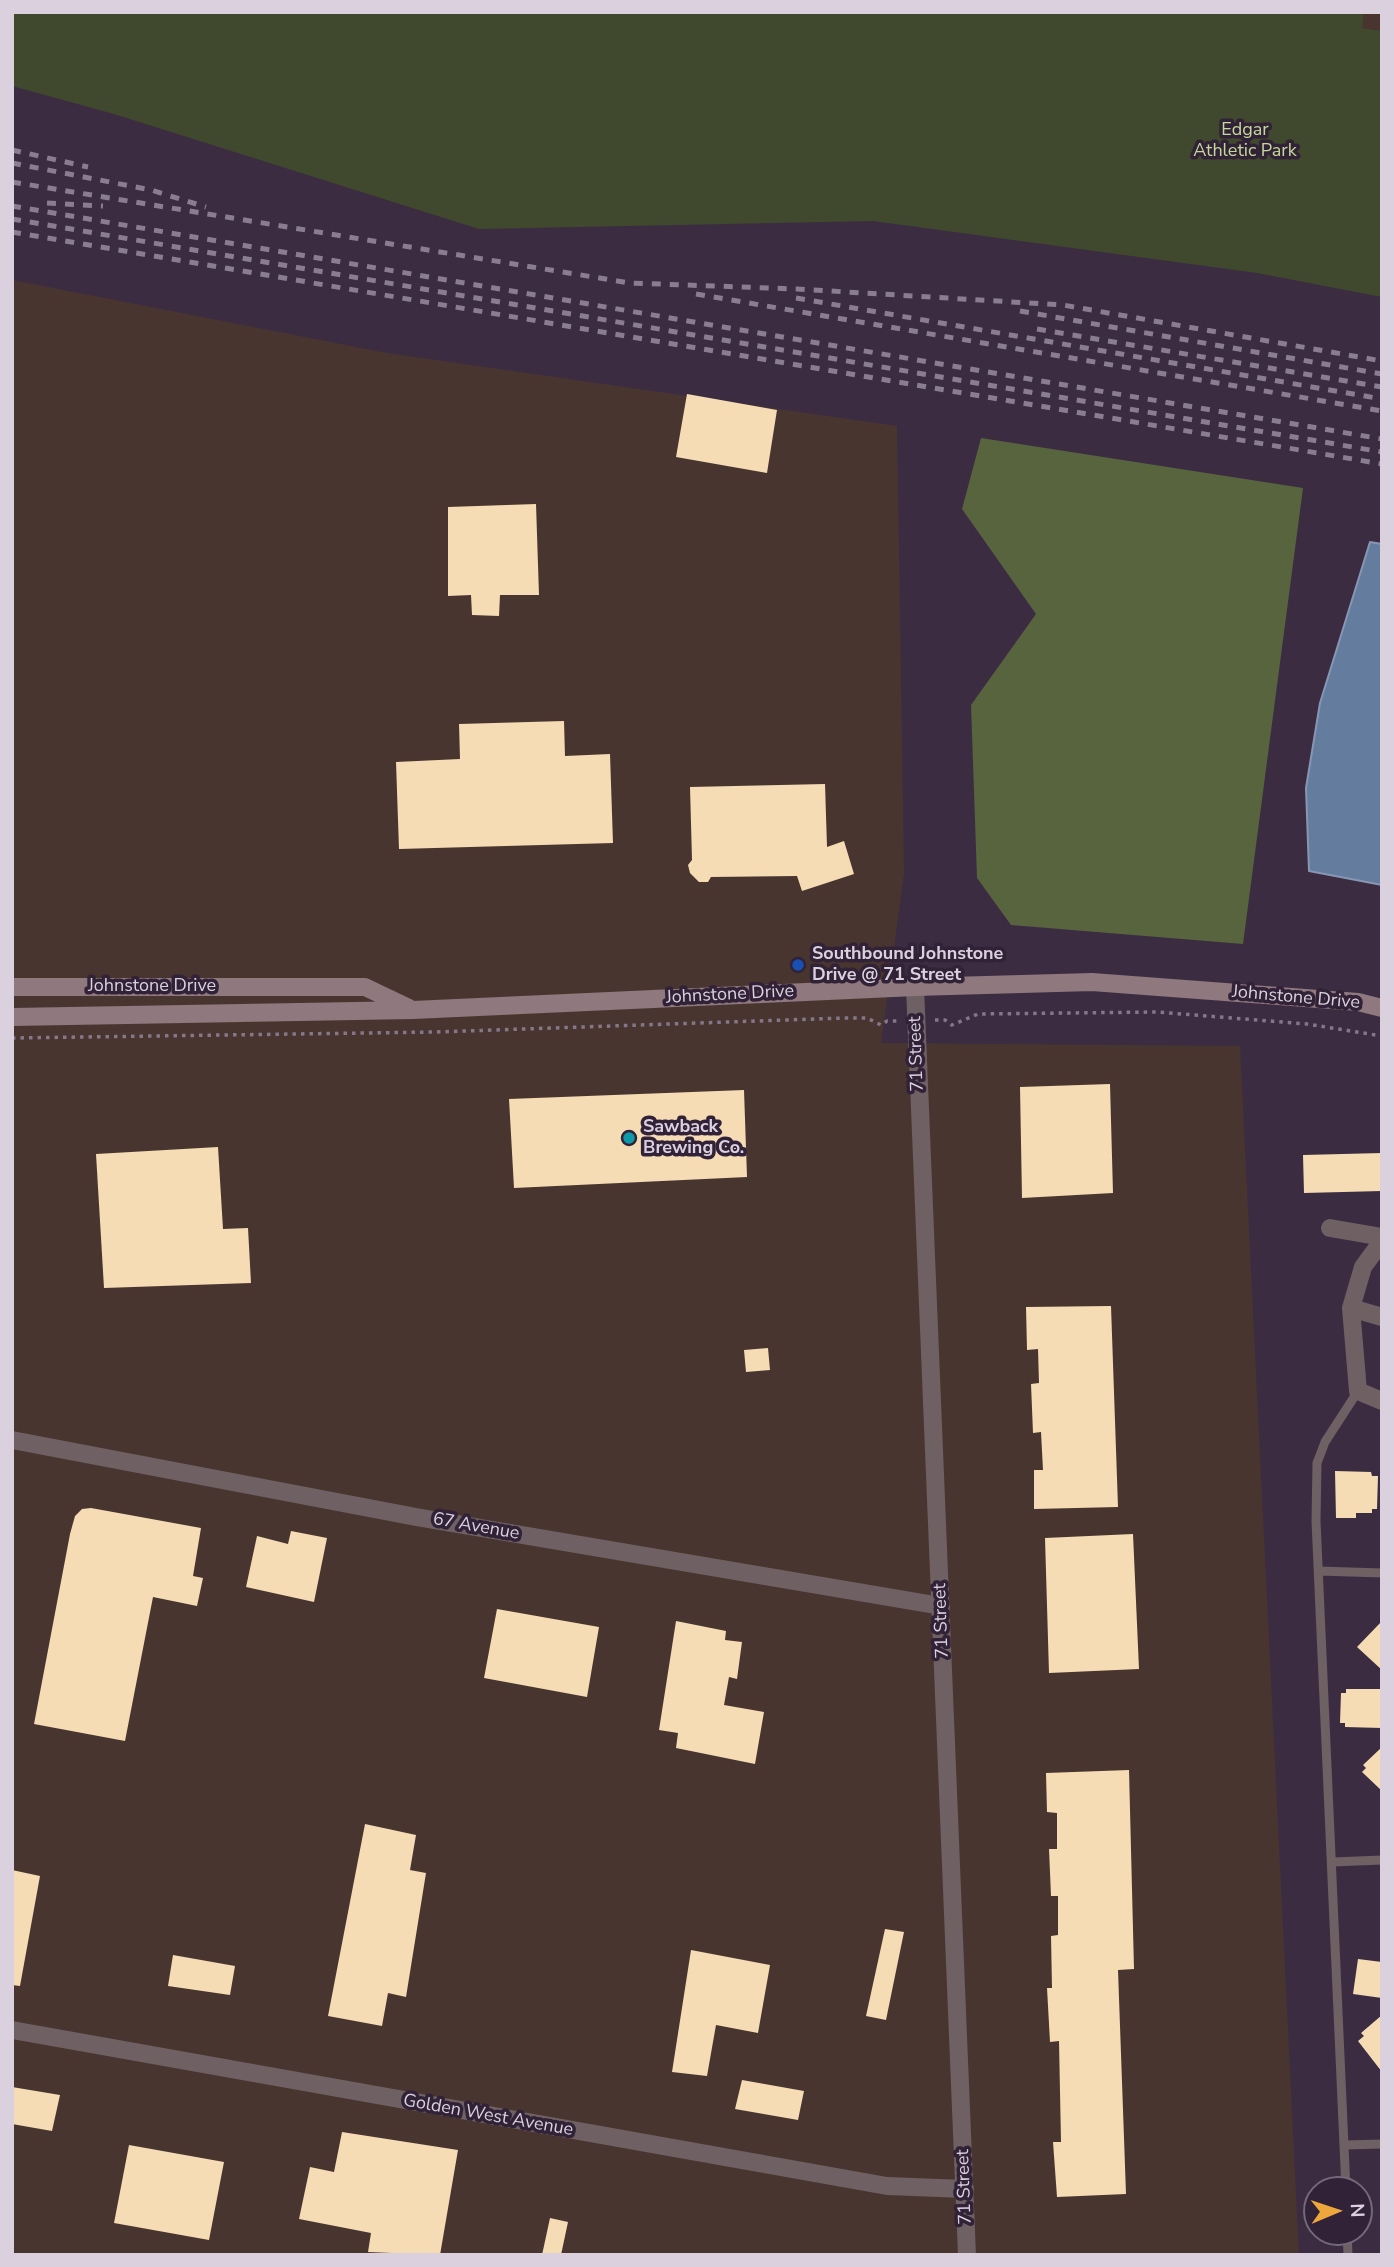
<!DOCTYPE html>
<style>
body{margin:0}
#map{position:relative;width:1394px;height:2267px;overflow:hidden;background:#3c2c42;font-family:"Nunito Sans",sans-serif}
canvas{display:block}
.frame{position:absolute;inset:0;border:14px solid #dad0de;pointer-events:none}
.north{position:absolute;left:1303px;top:2176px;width:70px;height:70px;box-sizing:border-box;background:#312237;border:2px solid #75687a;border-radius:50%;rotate:88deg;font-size:19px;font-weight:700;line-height:28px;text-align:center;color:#dad0de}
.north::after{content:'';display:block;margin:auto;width:24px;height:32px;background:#eea73c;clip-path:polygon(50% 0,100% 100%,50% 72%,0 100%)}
</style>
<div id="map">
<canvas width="1394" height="2267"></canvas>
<div class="frame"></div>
<div class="north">N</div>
</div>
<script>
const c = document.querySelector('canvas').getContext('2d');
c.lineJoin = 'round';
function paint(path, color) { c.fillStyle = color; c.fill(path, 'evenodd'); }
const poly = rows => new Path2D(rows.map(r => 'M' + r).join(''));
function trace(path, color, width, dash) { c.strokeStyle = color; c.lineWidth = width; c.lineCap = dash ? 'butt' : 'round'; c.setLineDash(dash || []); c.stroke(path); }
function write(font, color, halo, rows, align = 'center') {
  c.font = font + ' "Nunito Sans",sans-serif'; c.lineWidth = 7; c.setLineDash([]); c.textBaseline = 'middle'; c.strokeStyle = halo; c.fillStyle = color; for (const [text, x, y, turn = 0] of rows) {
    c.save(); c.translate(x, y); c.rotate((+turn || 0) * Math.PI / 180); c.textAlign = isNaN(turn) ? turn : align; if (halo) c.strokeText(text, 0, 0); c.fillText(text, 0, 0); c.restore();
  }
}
paint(poly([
 [1364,12,1382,12,1382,31,1361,28],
 [12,280,387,353,897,426,904,874,881,1043,1240,1046,1299,2255,12,2255]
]), '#493530');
paint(poly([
 [12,12,1364,12,1362,28,1382,31,1382,297,1257,273,873,221,479,229,114,114,12,86]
]), '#40492d');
paint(poly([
 [981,438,1303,488,1243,944,1011,925,977,878,971,705,1036,614,962,509]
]), '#57643e');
const water = poly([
 [1370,542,1382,544,1382,885,1309,871,1306,788,1320,703,1370,542]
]);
paint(water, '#647d9f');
trace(water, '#8796b2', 2);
paint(poly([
 [687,394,777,410,767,473,676,457],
 [536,504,539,595,500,595,499,616,472,615,471,595,448,596,448,507],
 [564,721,565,756,610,754,613,843,399,849,396,762,460,759,459,724],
 [825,784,827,847,844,841,854,874,802,891,797,876,711,877,708,882,699,882,690,873,688,865,692,860,690,787],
 [1110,1084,1113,1193,1022,1198,1020,1087],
 [744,1090,747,1177,514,1188,509,1099],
 [218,1147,223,1229,248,1228,251,1283,104,1288,96,1154],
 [1382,1153,1382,1191,1304,1193,1303,1155],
 [1111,1306,1118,1507,1034,1509,1034,1470,1043,1470,1041,1432,1033,1433,1031,1384,1039,1383,1038,1349,1027,1350,1026,1307],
 [768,1348,770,1370,746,1372,744,1350],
 [1335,1471,1371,1472,1372,1476,1378,1476,1377,1509,1372,1509,1372,1513,1356,1513,1356,1518,1336,1518],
 [91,1508,201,1528,193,1576,203,1578,197,1606,153,1597,125,1741,34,1724,70,1534,75,1516,82,1509],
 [291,1531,327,1538,314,1602,246,1587,257,1536,288,1544],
 [1133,1534,1139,1669,1049,1673,1045,1538],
 [497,1609,599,1627,587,1697,484,1678],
 [676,1621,726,1631,725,1640,742,1642,737,1679,729,1677,724,1705,764,1712,755,1764,676,1748,678,1733,659,1730],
 [1382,1621,1382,1670,1357,1647],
 [1346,1689,1382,1689,1382,1728,1345,1727,1345,1723,1340,1723,1341,1693,1346,1693],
 [1382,1747,1382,1791,1362,1772,1366,1768,1363,1765],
 [1129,1770,1134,1969,1118,1970,1126,2194,1057,2197,1053,2142,1061,2142,1059,2041,1050,2042,1047,1988,1052,1988,1051,1936,1058,1935,1058,1896,1051,1896,1049,1849,1057,1849,1057,1813,1047,1812,1046,1773],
 [365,1824,416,1835,410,1870,426,1873,406,1997,388,1993,382,2026,328,2016],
 [12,1870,40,1876,20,1986,12,1985],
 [885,1929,904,1932,886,2020,866,2016],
 [691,1950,770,1965,758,2033,716,2025,707,2076,672,2072],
 [173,1955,235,1966,230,1995,168,1986],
 [1358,1959,1382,1962,1382,1998,1353,1994],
 [1382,2015,1382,2072,1358,2041,1364,2036,1361,2033],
 [742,2080,804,2091,798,2120,735,2109],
 [12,2087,60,2095,52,2131,12,2124],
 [342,2132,458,2150,440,2255,368,2252,371,2233,299,2219,310,2167,334,2172],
 [129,2145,224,2162,209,2240,114,2223],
 [550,2218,568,2222,561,2255,542,2255]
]), '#f5dcb4');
trace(poly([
 [935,1020,945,1020,952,1025,978,1014,1157,1012,1307,1024,1382,1036],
 [12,1038,436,1032,844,1018,867,1018,881,1025,887,1021,899,1021]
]), '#847789', 3.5, [3.5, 5]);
trace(poly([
 [1319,1571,1382,1573],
 [1333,1862,1382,1860],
 [1345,2145,1382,2144],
 [1346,2190,1316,1521,1317,1463,1325,1442,1358,1391],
 [1347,2232,1348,2255]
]), '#6e6063', 9);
trace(poly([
 [915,987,967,2255],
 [1330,1228,1382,1237],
 [1382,1241,1363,1267,1351,1308,1358,1391,1382,1401],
 [1351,1308,1382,1317],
 [12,1440,416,1517,941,1606],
 [12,2030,887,2186,965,2189]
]), '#6e6063', 18);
trace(poly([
 [12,987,365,987,409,1008],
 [12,1017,413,1010,915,987,1092,982,1358,1002,1382,1008]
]), '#8f787e', 18);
trace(poly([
 [12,150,88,167],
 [12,163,151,190,206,207],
 [12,182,630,283,797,289,1063,305,1382,361],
 [47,203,103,206],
 [12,206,1382,439],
 [12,219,1382,452],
 [12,232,1382,464],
 [696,294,1382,411],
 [796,298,1382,399],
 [1020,311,1382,374],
 [1037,329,1382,387]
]), '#8a7d8f', 5, [9, 9]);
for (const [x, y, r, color] of [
 [798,965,7,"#1a4fb4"],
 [629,1138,7,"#0f9aa8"]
]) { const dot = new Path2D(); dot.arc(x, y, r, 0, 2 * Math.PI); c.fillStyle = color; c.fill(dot); trace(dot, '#312237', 2.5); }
write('18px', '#c3d998', '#312237', [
 ["Edgar",1245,131],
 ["Athletic Park",1245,152]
]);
write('bold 18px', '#dad0de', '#312237', [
 ["Southbound Johnstone",812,955],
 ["Drive @ 71 Street",812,976],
 ["Sawback",643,1128],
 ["Brewing Co.",643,1149]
], 'left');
write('18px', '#dad0de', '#312237', [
 ["Johnstone Drive",152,987],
 ["Johnstone Drive",730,995,-3],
 ["Johnstone Drive",1296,998,5],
 ["71 Street",917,1054,-92],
 ["67 Avenue",476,1527,10],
 ["71 Street",942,1621,-92],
 ["Golden West Avenue",488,2116,10],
 ["71 Street",965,2187,-92]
]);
</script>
